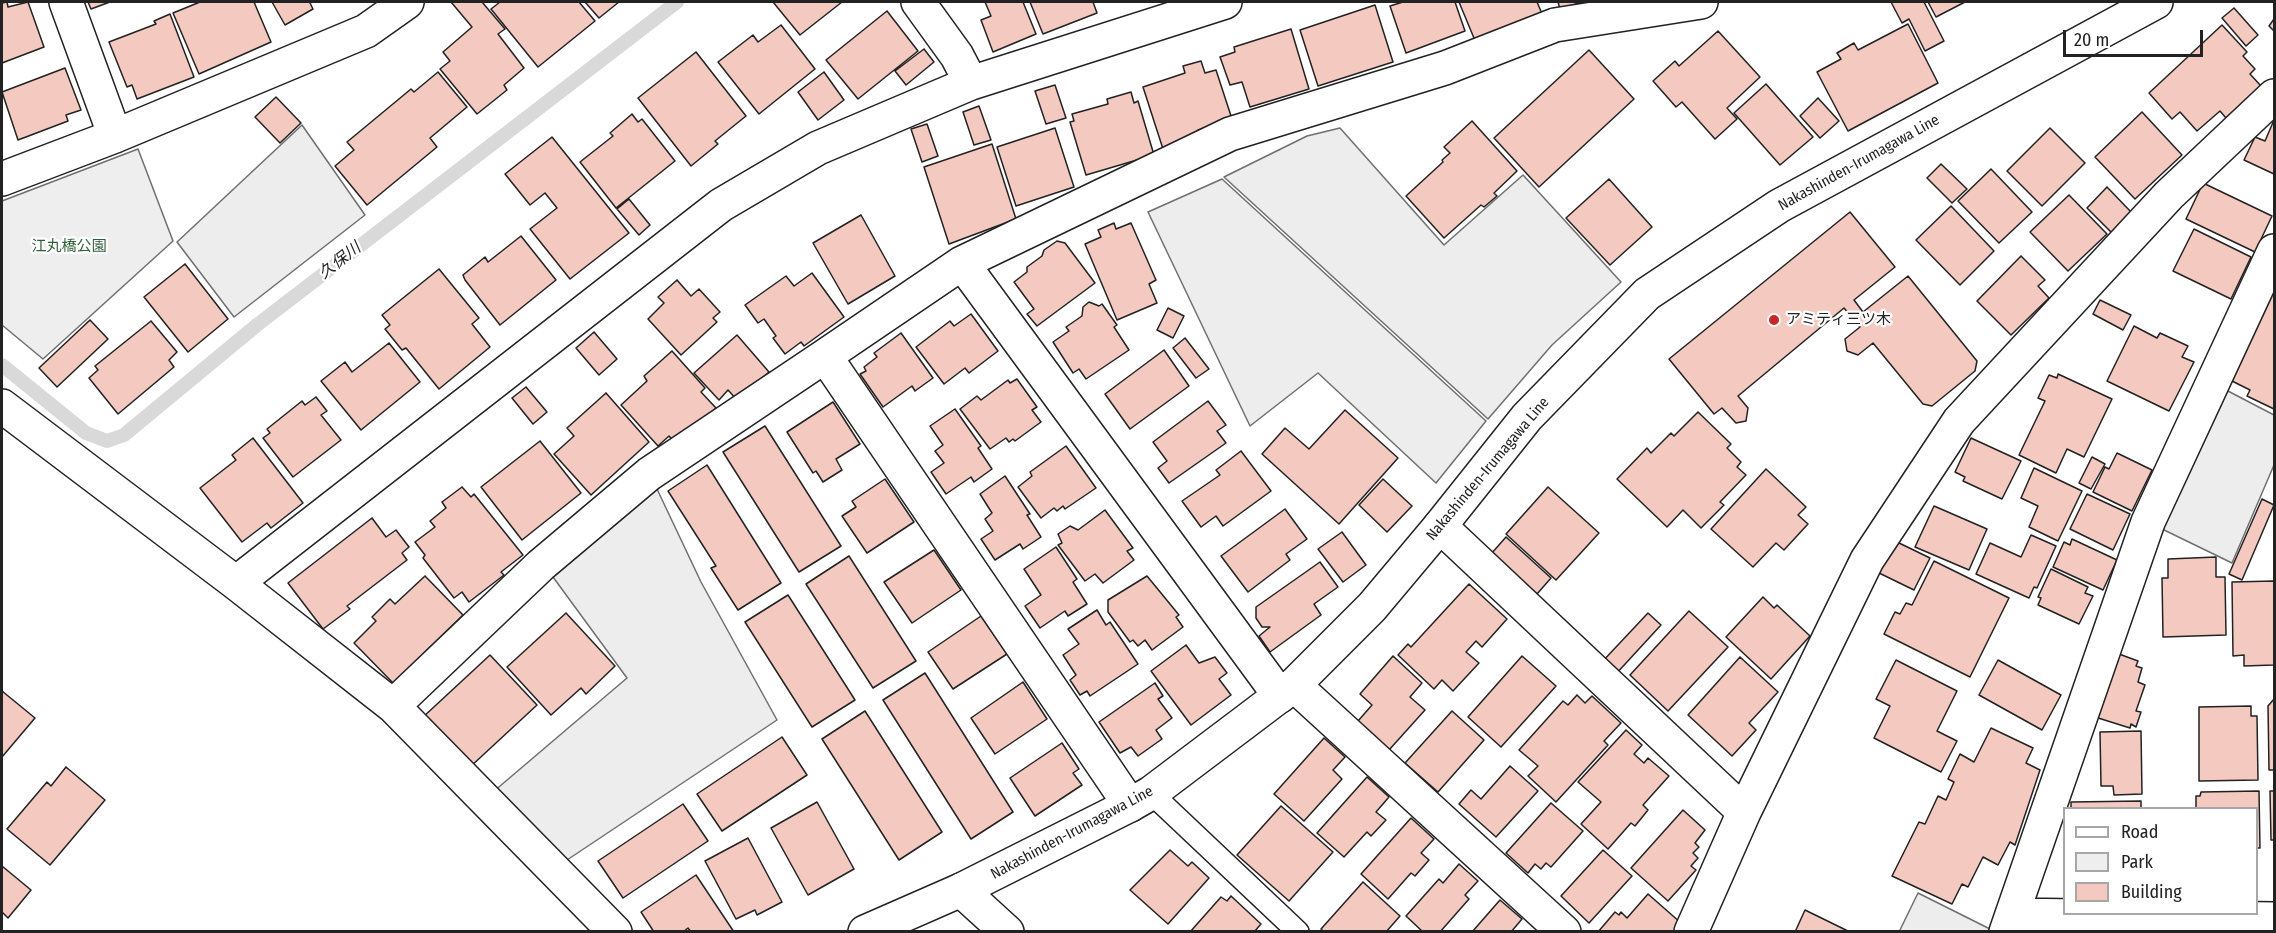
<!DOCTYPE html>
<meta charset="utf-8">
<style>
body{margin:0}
#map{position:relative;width:2276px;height:933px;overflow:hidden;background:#fff;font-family:"Fira Sans Condensed",sans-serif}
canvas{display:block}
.frame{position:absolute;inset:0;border:3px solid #222;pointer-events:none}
.legend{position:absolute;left:2063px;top:807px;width:195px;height:108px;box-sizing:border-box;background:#fff;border:2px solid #a7a7a7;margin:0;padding:8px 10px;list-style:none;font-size:18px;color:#222}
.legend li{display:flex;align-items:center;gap:12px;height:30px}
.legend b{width:30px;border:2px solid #a7a7a7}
.scale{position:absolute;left:2063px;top:30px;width:140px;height:27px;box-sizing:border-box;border:3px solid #222;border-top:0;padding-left:8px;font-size:18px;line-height:21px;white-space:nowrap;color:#222;-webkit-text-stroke:4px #fff;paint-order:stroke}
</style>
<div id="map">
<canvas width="2276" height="933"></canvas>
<div class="frame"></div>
<ul class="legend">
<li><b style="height:8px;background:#fff"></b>Road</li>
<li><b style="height:16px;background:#eee"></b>Park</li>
<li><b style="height:16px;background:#f3c9c0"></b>Building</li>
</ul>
<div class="scale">20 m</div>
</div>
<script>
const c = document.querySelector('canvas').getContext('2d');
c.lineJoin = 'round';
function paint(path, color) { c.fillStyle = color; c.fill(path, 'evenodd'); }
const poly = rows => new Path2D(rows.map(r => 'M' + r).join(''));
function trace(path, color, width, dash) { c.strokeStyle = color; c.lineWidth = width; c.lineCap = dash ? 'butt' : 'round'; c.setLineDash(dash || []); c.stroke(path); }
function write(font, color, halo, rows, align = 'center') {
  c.font = font + ' "Fira Sans Condensed","Noto Sans JP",sans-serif'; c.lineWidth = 4.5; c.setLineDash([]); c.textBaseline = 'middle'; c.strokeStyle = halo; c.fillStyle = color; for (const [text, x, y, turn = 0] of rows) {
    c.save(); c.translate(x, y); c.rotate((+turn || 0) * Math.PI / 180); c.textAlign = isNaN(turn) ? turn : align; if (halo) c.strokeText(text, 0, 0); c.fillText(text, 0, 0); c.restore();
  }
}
const green = poly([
 [138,149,173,241,43,359,2,325,2,201,138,149]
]);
paint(green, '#eee');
trace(green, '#6f6f6f', 1.5);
const parking = poly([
 [302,125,365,215,234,317,177,242,302,125],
 [1340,128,1444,245,1523,175,1621,282,1552,345,1488,419,1224,177,1307,136,1340,128],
 [1222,179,1486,421,1436,483,1318,373,1250,426,1148,212,1222,179],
 [2226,390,2274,415,2274,465,2232,563,2162,529,2226,390],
 [657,489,701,582,777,720,561,864,493,792,627,678,553,577,657,489],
 [1918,893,1990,929,1990,932,1899,932,1918,893]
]);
paint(parking, '#ededed');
trace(parking, '#6f6f6f', 1.5);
trace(poly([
 [2,365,86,433,107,441,124,435,257,325,677,2]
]), '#d9d9d9', 14);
const building = poly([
 [7,2,8,7,28,2,44,47,2,63,2,3,7,2],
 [88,2,110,2,91,9,88,2],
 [200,2,254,2,271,42,199,74,173,13,200,2],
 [272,2,312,2,310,3,313,9,285,25,272,2],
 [451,2,482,2,505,29,498,34,524,68,504,85,507,90,477,114,440,69,450,61,443,52,472,27,451,2],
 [500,2,579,2,595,21,538,67,491,9,500,2],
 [585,2,619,2,599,18,585,2],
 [773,2,842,2,800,35,773,2],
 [985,2,1023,2,1036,34,993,52,981,20,991,16,985,2],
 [1030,2,1093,2,1097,13,1043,34,1030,2],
 [1403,2,1455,2,1465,31,1406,53,1390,6,1403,2],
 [1459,2,1537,2,1543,16,1476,43,1459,2],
 [1558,2,1582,2,1560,9,1558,2],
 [1891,2,1924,2,1944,41,1925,51,1909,19,1902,23,1891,2],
 [1928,2,1965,2,1936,17,1928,2],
 [1375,5,1393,62,1318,86,1300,30,1375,5],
 [2234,8,2258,35,2246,46,2222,18,2234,8],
 [887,11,918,51,858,99,826,60,887,11],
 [170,14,194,77,137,99,132,85,127,87,109,42,156,24,154,21,170,14],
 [2274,19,2274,31,2269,26,2274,19],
 [1908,24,1938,83,1848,131,1817,72,1841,59,1837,53,1854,43,1858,50,1908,24],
 [781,25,815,69,759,114,718,62,753,35,758,42,781,25],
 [2222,25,2247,52,2243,56,2255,69,2250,74,2261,86,2226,118,2220,111,2197,131,2180,112,2172,119,2149,93,2222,25],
 [1291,29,1309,89,1250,107,1242,82,1230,85,1220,57,1235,52,1234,47,1291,29],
 [1718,31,1760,77,1727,108,1737,119,1715,139,1682,102,1676,107,1653,81,1675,61,1679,66,1718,31],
 [924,49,934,62,906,85,895,71,924,49],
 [1589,50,1634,99,1539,187,1494,138,1589,50],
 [696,52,746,116,715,141,718,144,691,166,638,98,696,52],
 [1201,61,1205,73,1216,70,1232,119,1198,130,1200,137,1163,149,1143,87,1185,73,1183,66,1201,61],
 [65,68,81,110,66,115,68,121,18,140,2,92,65,68],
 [438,72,467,107,430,138,437,147,367,205,335,166,354,150,347,142,411,89,414,92,438,72],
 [824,72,844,100,818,120,798,92,824,72],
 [1766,84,1813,137,1780,165,1734,113,1766,84],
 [1055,85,1066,118,1046,124,1035,91,1055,85],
 [1131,92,1134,103,1138,101,1154,155,1086,175,1070,122,1074,121,1072,114,1108,104,1107,99,1131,92],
 [276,97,301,123,280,143,255,117,276,97],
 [1818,98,1839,121,1820,138,1800,116,1818,98],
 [979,106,991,140,974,145,963,112,979,106],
 [2142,112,2182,155,2135,199,2095,157,2142,112],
 [632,114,638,122,642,119,675,161,616,208,580,162,613,136,610,133,632,114],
 [2274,120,2274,174,2244,160,2255,137,2265,141,2274,120],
 [1472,121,1517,171,1494,193,1497,196,1484,207,1481,205,1444,238,1406,196,1443,162,1442,160,1450,153,1444,147,1472,121],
 [927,124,938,156,922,162,911,129,927,124],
 [1055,128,1074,187,1016,206,997,147,1055,128],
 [2050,128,2085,163,2042,206,2007,171,2050,128],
 [552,137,629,233,570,279,530,229,557,208,545,193,530,205,505,174,552,137],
 [992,144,1016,219,949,244,924,167,992,144],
 [1941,164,1967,189,1952,203,1927,178,1941,164],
 [1991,169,2032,212,1999,243,1958,201,1991,169],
 [1609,179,1652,227,1610,265,1566,218,1609,179],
 [2203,183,2272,216,2255,252,2186,219,2203,183],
 [2107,187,2132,213,2112,233,2087,208,2107,187],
 [2069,195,2107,234,2068,271,2030,232,2069,195],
 [629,199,650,225,639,235,617,209,629,199],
 [1951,206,1994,251,1960,285,1916,240,1951,206],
 [1850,212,1895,267,1854,300,1863,312,1908,276,1977,361,1975,371,1932,406,1923,404,1873,343,1858,355,1847,351,1845,339,1860,327,1844,308,1738,396,1748,408,1746,421,1736,423,1722,408,1714,414,1669,359,1850,212],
 [861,215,895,276,848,304,813,243,861,215],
 [1114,223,1116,229,1131,223,1156,280,1149,284,1157,303,1117,320,1085,244,1101,237,1098,230,1114,223],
 [2194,229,2251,257,2231,299,2173,271,2194,229],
 [521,236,556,280,500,325,465,280,463,275,485,257,488,262,521,236],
 [1057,241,1065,243,1095,283,1037,326,1027,314,1034,309,1014,282,1027,272,1027,267,1042,256,1044,250,1057,241],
 [2021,256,2045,280,2038,286,2049,298,2011,335,1977,301,2021,256],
 [185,264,228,319,188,352,144,297,185,264],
 [439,269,479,318,472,324,490,347,439,389,406,348,402,350,385,329,390,325,382,315,439,269],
 [812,273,844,317,804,346,801,342,785,354,773,338,776,336,764,319,758,323,745,305,786,276,794,286,812,273],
 [677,280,691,296,699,289,720,312,713,318,717,322,681,355,648,319,664,303,658,297,677,280],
 [2274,287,2274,409,2247,396,2250,390,2230,380,2274,287],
 [2100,300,2131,315,2123,330,2093,314,2100,300],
 [1089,302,1099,306,1102,304,1117,325,1114,327,1129,350,1086,379,1079,369,1073,373,1053,342,1069,331,1066,327,1082,316,1083,307,1089,302],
 [1168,308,1184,316,1173,338,1157,330,1168,308],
 [971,314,998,351,969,373,965,368,944,384,916,347,950,321,954,326,971,314],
 [90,320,108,339,57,387,39,368,90,320],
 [151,321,177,352,169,360,174,367,118,414,89,378,98,370,95,366,151,321],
 [2134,326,2157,338,2160,333,2188,346,2182,357,2194,362,2169,411,2107,381,2134,326],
 [594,332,617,359,599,375,576,348,594,332],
 [901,333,933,378,915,391,912,386,883,407,860,374,866,371,864,367,877,357,874,353,901,333],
 [737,335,769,372,737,400,728,390,719,400,694,373,737,335],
 [1185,338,1209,369,1196,378,1173,348,1185,338],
 [389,343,420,382,361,430,321,381,345,362,352,372,389,343],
 [1164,350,1189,386,1130,429,1105,394,1164,350],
 [672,351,705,388,701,392,716,408,676,444,669,436,658,446,621,405,647,381,644,376,672,351],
 [2058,374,2112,399,2084,457,2067,449,2056,473,2019,455,2045,401,2038,398,2049,375,2057,378,2058,374],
 [1017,379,1037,407,1032,410,1041,422,1015,441,1013,439,1009,442,1006,438,990,449,960,409,977,396,981,400,1008,380,1010,383,1017,379],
 [526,387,547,412,533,424,512,398,526,387],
 [606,393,649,442,591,495,554,454,574,436,567,428,606,393],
 [316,397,327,411,321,415,341,440,293,477,263,438,270,433,267,429,302,401,305,405,316,397],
 [1208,401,1226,425,1217,431,1226,443,1169,483,1158,468,1167,461,1153,442,1208,401],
 [833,402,860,444,836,459,842,470,823,482,816,471,813,473,787,432,833,402],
 [955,409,981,446,978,448,992,469,974,482,971,477,946,494,931,472,944,463,935,451,943,445,930,426,955,409],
 [1345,410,1398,458,1339,524,1262,454,1285,428,1309,449,1345,410],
 [1698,412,1731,444,1727,448,1741,462,1737,467,1746,475,1720,502,1724,505,1701,528,1683,510,1667,527,1617,479,1647,448,1651,453,1671,433,1674,436,1698,412],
 [765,426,841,546,799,572,723,452,765,426],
 [253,438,303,503,271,528,267,523,242,542,200,488,236,460,232,455,253,438],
 [1971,438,2021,461,2002,499,1963,481,1965,477,1955,472,1971,438],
 [540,441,581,493,522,540,481,487,540,441],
 [1066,446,1096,488,1065,509,1063,506,1057,511,1054,508,1041,518,1018,487,1032,476,1030,472,1066,446],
 [1241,451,1271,491,1223,526,1216,516,1201,527,1182,501,1220,475,1216,470,1241,451],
 [2117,453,2152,470,2132,511,2093,492,2105,467,2109,469,2117,453],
 [2092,457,2105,464,2091,489,2079,483,2092,457],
 [707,465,781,583,738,610,711,568,716,566,668,491,707,465],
 [2034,468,2082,491,2058,541,2029,527,2038,506,2021,498,2034,468],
 [1766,469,1806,507,1798,515,1808,524,1784,550,1776,543,1753,567,1711,529,1766,469],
 [1005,476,1030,514,1027,515,1041,537,1023,549,1020,544,995,560,981,539,993,531,985,519,992,513,980,494,1005,476],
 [885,479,914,522,867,553,842,516,856,507,852,501,885,479],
 [1383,479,1412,506,1387,532,1359,505,1383,479],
 [462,487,471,497,474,494,523,555,501,572,504,575,469,602,462,592,454,598,423,558,425,555,415,542,435,527,430,521,446,508,442,502,462,487],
 [1548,487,1599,533,1556,580,1506,534,1548,487],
 [2087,494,2130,514,2113,550,2070,529,2087,494],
 [2262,499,2274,505,2242,580,2229,574,2262,499],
 [1934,506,1987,529,1969,570,1915,547,1934,506],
 [1285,509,1307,539,1286,554,1290,560,1248,592,1221,556,1285,509],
 [1105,510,1133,548,1127,551,1134,560,1103,583,1095,574,1085,581,1058,545,1062,543,1058,534,1070,526,1078,530,1105,510],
 [372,518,386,537,396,530,409,547,402,553,407,560,347,606,350,609,323,629,288,583,372,518],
 [1342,532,1366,565,1343,582,1318,549,1342,532],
 [2031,535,2056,546,2037,588,2034,587,2029,598,1976,574,1990,543,2021,557,2031,535],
 [1506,537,1551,578,1537,594,1491,554,1506,537],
 [2072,539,2117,560,2103,590,2053,567,2064,542,2070,545,2072,539],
 [1897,542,1930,558,1914,590,1877,572,1897,542],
 [1056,547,1077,579,1073,582,1087,604,1068,616,1065,611,1040,628,1025,606,1041,595,1024,569,1056,547],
 [934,550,961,590,912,623,884,582,934,550],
 [849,556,916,661,873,688,806,584,849,556],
 [2216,557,2216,577,2225,577,2226,635,2163,637,2162,578,2168,578,2168,559,2216,557],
 [1934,561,2009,598,1970,677,1884,634,1895,612,1900,614,1906,603,1912,605,1934,561],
 [1320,562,1338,587,1314,604,1321,615,1270,652,1259,636,1270,627,1262,627,1256,618,1256,607,1320,562],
 [2051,569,2088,587,2085,593,2093,596,2079,624,2038,605,2041,598,2038,597,2051,569],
 [425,576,463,615,393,683,354,643,376,621,372,617,390,599,395,604,425,576],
 [1147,576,1179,615,1176,617,1183,627,1152,650,1145,640,1138,646,1133,640,1130,642,1108,612,1108,600,1147,576],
 [2274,581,2274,665,2244,666,2244,655,2233,656,2232,582,2274,581],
 [1469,584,1507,619,1482,647,1476,641,1466,652,1479,663,1453,691,1442,680,1434,689,1398,655,1408,644,1411,647,1469,584],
 [788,595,855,700,812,727,745,622,788,595],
 [1763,597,1774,608,1777,605,1810,636,1771,679,1726,637,1763,597],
 [1097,610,1106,625,1110,622,1138,664,1090,696,1087,691,1080,695,1070,680,1076,675,1063,655,1079,644,1068,629,1097,610],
 [1689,611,1728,647,1668,711,1630,675,1689,611],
 [566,613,615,666,586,694,581,688,551,715,507,667,566,613],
 [1648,613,1661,625,1615,675,1601,663,1648,613],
 [981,616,1007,654,953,689,928,652,981,616],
 [1186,645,1199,663,1215,657,1227,673,1219,679,1231,695,1191,725,1151,671,1186,645],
 [2119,654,2138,661,2136,666,2142,668,2138,682,2145,685,2136,711,2141,712,2136,727,2131,724,2130,728,2095,717,2119,654],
 [490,655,537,705,469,768,422,718,490,655],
 [1393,656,1422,683,1410,697,1425,710,1389,750,1358,721,1372,705,1360,694,1393,656],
 [1522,656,1556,686,1501,747,1468,717,1522,656],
 [1740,657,1778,692,1749,723,1756,730,1732,756,1688,715,1740,657],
 [1896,660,1957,691,1937,731,1957,741,1941,772,1874,738,1890,706,1876,699,1896,660],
 [1998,660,2061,695,2042,730,1979,695,1998,660],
 [925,673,1013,812,971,839,883,700,925,673],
 [1023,682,1047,719,995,754,971,718,1023,682],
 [1155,683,1163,696,1158,699,1172,718,1156,730,1162,739,1138,756,1131,747,1120,753,1099,722,1155,683],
 [2,691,35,718,2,757,2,691],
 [1577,695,1585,703,1592,696,1621,723,1604,741,1608,745,1556,802,1528,776,1538,766,1519,750,1563,701,1568,705,1577,695],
 [2274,699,2274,770,2269,770,2268,706,2274,699],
 [2251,706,2251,716,2257,716,2258,780,2199,781,2199,707,2251,706],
 [865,711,942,832,899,860,822,739,865,711],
 [1452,711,1484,740,1438,792,1405,763,1452,711],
 [1991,728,2033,748,2026,763,2040,770,2015,845,2010,842,1998,865,1983,857,1968,887,1962,884,1952,904,1892,876,1919,822,1925,824,1938,796,1946,800,1954,782,1948,779,1960,754,1974,762,1991,728],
 [1626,730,1642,745,1634,754,1644,763,1648,758,1669,776,1643,805,1648,810,1635,826,1631,823,1608,849,1581,824,1601,802,1578,782,1626,730],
 [2141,731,2142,794,2114,795,2113,786,2101,786,2100,732,2141,731],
 [782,737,807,775,722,831,697,794,782,737],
 [1324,738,1345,757,1333,770,1342,779,1304,821,1274,794,1324,738],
 [1062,743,1079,769,1073,773,1082,785,1035,816,1010,778,1062,743],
 [1510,766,1538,791,1496,837,1459,804,1471,790,1481,799,1510,766],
 [66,767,105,800,50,865,7,829,47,782,51,786,66,767],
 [1367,777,1389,797,1376,812,1386,820,1371,836,1367,832,1344,857,1317,833,1367,777],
 [2259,791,2260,848,2256,848,2256,808,2196,808,2196,796,2200,796,2201,792,2259,791],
 [2270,791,2274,791,2274,840,2271,840,2270,791],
 [2141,801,2141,808,2071,808,2071,802,2141,801],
 [817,802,854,869,808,895,771,828,817,802],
 [1551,803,1583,831,1551,867,1546,863,1541,869,1535,864,1528,873,1506,853,1551,803],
 [683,804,708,841,623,898,598,861,683,804],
 [1281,806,1333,852,1289,901,1237,855,1281,806],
 [1683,810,1705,830,1695,843,1699,847,1693,853,1698,858,1691,866,1696,870,1668,901,1631,868,1683,810],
 [1411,818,1434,839,1421,853,1429,860,1415,876,1411,873,1388,899,1361,874,1411,818],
 [748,838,782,902,757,915,755,910,736,919,705,861,748,838],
 [1170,850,1188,866,1192,862,1209,878,1168,924,1130,890,1170,850],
 [1603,850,1632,876,1589,923,1561,896,1603,850],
 [1459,864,1478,881,1465,895,1469,899,1440,932,1423,932,1406,916,1439,879,1443,883,1459,864],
 [2,866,31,890,8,918,2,912,2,866],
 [696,875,734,932,691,932,688,928,683,932,654,932,641,912,696,875],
 [1363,882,1400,916,1386,932,1324,932,1321,929,1363,882],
 [1648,894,1681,923,1674,932,1598,932,1615,912,1619,915,1621,912,1627,918,1648,894],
 [1231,896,1261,924,1254,932,1190,932,1221,897,1227,901,1231,896],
 [1500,900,1522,919,1511,932,1472,932,1500,900],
 [1805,910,1850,932,1795,932,1805,910]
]);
paint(building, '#f3c9c0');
trace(building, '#222', 1.5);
const lane = poly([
 [1151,793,1298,932]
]);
const street = poly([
 [66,2,115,136],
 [918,2,957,56,971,83],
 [2,179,115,136,366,31,407,2],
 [962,263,1280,696],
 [2,406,236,583,393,706,615,932],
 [1440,526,1744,812],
 [236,583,721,205,818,148,971,83,1225,2],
 [1294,685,1564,932],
 [393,706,541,565,649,474,825,356],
 [1130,805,825,356,962,263,1230,134,1445,68,1555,25,1701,2],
 [961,890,1007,932],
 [2012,915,2274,919],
 [1691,932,1744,812,1867,560,1959,421,2169,195,2274,96],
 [2006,932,2148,522,2274,251]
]);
const secondary = poly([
 [865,932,961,890,1130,805,1151,793,1294,685,1372,607,1440,526,1527,417,1647,294,1779,206,2156,2]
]);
trace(lane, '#222', 24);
trace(street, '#222', 36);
trace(secondary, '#222', 36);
trace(lane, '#fff', 21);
trace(street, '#fff', 33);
trace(secondary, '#fff', 33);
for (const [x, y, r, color] of [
 [1774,320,6,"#c62828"]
]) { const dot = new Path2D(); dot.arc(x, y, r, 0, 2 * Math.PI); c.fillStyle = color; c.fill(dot); trace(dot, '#fff', 2); }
write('15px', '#222', '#fff', [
 ["Nakashinden-Irumagawa Line",1859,163,-29],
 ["Nakashinden-Irumagawa Line",1488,469,-50],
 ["Nakashinden-Irumagawa Line",1072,833,-28]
]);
write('15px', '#2f5e38', '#fff', [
 ["江丸橋公園",69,247]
]);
write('15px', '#222', '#fff', [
 ["アミティ三ツ木",1786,320]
], 'left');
write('italic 16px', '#222', '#fff', [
 ["久保川",340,261,-38]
]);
</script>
